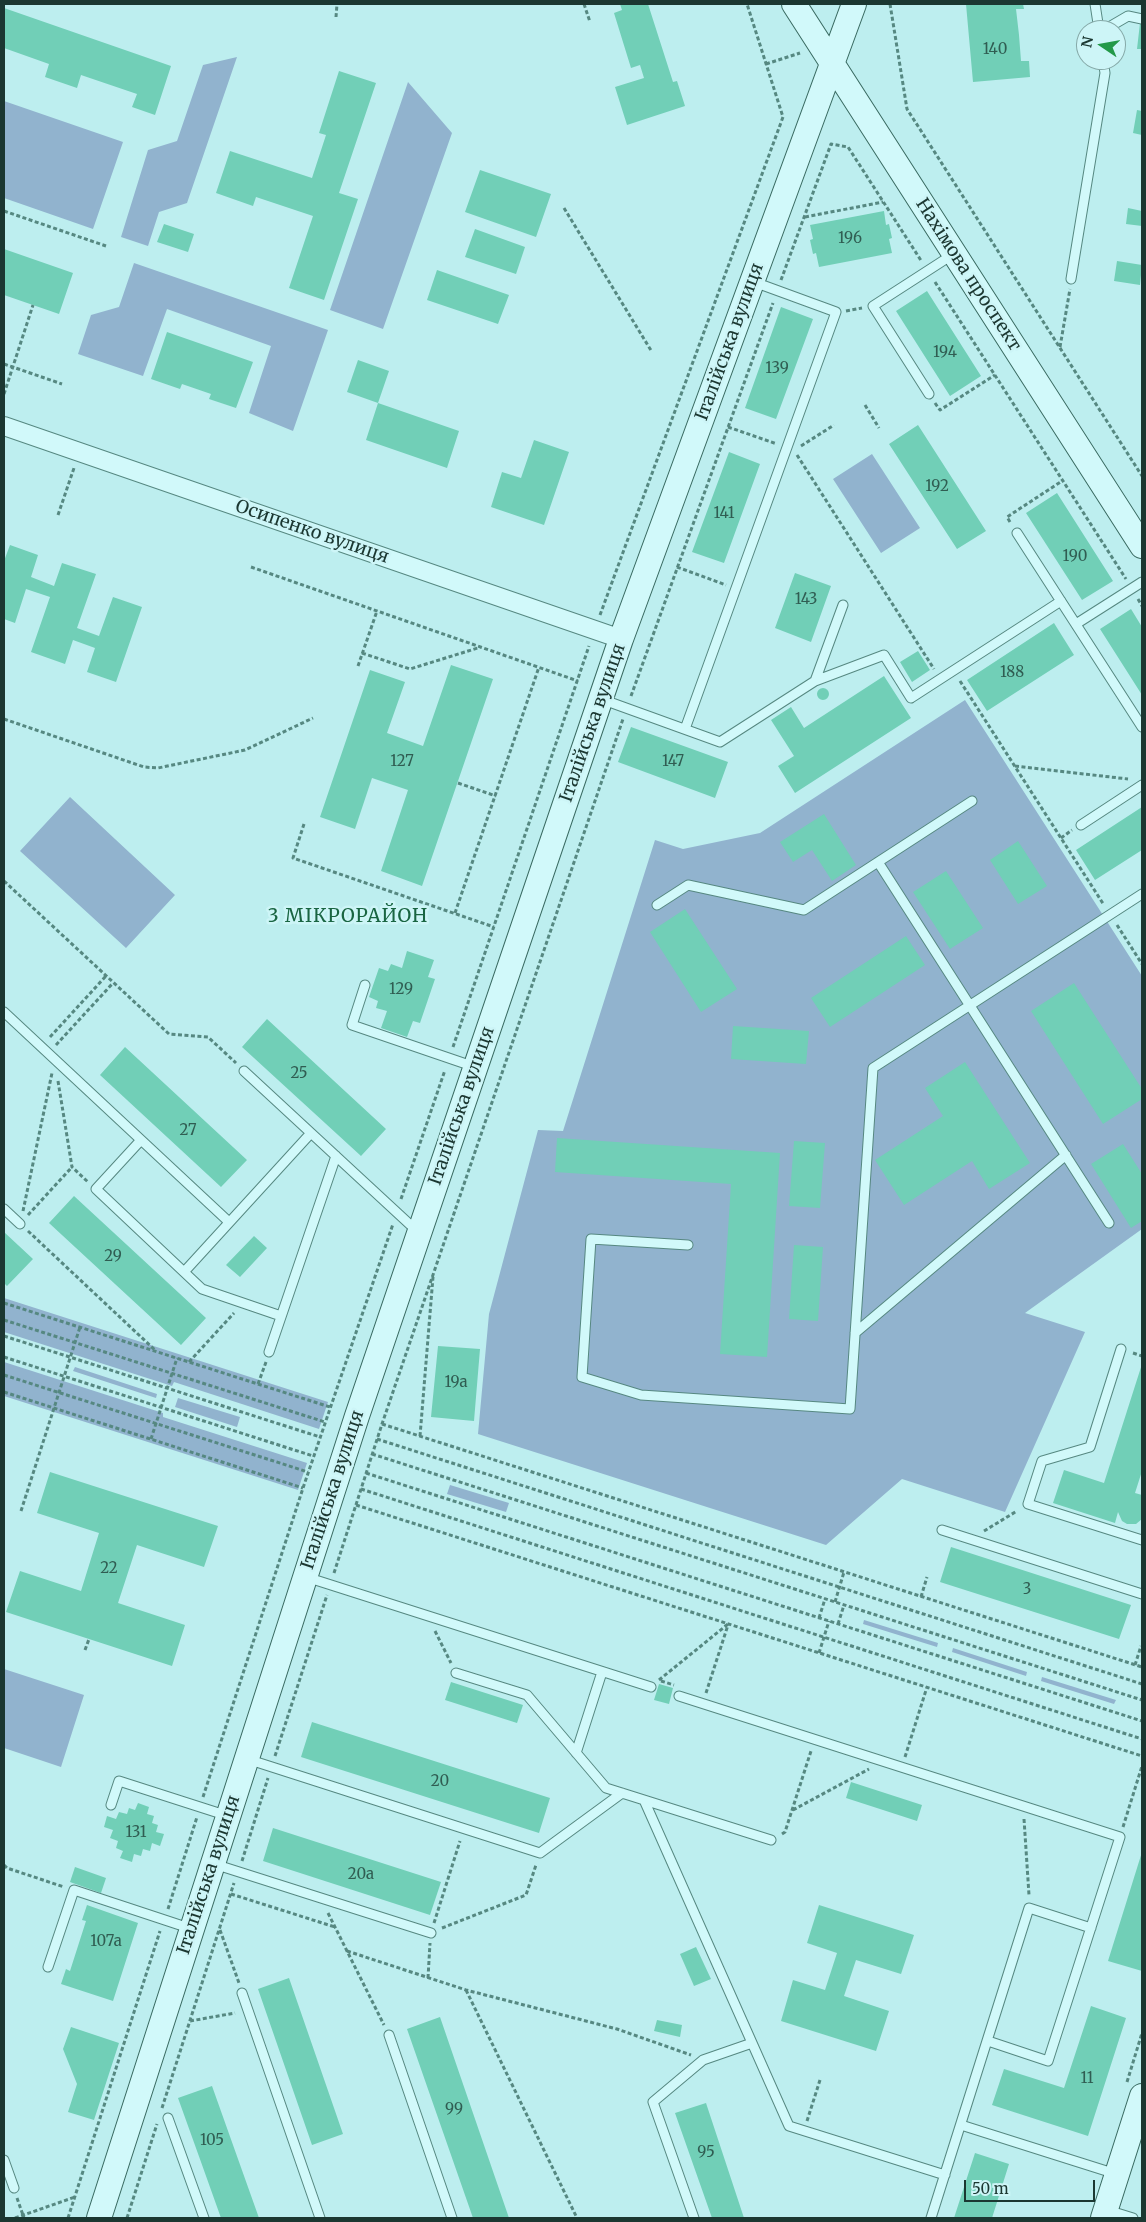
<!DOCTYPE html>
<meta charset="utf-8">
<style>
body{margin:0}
#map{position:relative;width:1146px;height:2222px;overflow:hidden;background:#bdeeef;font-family:Merriweather,serif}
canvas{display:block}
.frame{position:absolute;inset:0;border:5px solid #1b3731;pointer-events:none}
.north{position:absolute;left:1076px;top:20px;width:50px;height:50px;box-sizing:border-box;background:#cdf5f7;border:1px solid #86a9a8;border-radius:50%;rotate:282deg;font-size:14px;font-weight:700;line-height:20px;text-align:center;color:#1b3731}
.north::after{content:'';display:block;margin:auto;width:18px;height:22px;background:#239949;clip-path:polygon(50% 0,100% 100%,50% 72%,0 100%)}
.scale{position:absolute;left:964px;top:2180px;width:131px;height:22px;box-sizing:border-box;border:2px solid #1b3731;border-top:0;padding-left:6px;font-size:15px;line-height:18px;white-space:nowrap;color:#1b3731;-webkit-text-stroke:4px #cdf5f7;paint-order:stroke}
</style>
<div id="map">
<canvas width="1146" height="2222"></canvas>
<div class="frame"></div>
<div class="north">N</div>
<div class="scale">50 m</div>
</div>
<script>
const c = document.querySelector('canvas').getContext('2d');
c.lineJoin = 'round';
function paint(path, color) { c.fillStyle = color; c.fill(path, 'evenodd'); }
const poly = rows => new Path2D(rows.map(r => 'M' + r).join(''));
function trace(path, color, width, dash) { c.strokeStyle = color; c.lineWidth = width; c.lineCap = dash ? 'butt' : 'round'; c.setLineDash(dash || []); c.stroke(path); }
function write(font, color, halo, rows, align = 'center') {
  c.font = font + ' Merriweather,serif'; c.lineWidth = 5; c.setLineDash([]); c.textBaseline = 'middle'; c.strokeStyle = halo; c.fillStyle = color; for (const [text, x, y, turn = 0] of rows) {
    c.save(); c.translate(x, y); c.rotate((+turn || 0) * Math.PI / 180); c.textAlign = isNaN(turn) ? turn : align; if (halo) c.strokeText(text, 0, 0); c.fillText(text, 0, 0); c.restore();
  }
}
paint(poly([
 [237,57,187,203,159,212,148,246,121,237,148,150,177,141,203,65],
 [408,82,452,133,383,329,330,310],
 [4,101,123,142,93,229,4,198],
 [134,263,328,330,293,431,249,413,271,346,167,309,143,376,78,354,91,315,119,307],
 [872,454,920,528,881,553,833,479],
 [965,700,1142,976,1142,1229,1025,1313,1085,1332,1005,1512,902,1479,826,1545,478,1434,489,1314,538,1130,563,1131,655,840,683,849,760,833],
 [70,797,175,895,126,948,20,851],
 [4,1298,328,1402,319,1429,174,1382,172,1386,4,1332],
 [4,1362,163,1413,163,1417,307,1463,298,1490,4,1396],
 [75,1367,157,1394,156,1398,73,1371],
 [178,1398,240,1417,237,1427,175,1407],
 [450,1485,509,1503,506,1512,447,1494],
 [864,1620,938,1643,937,1647,863,1624],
 [953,1648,1027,1672,1026,1676,952,1652],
 [4,1669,84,1695,61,1767,4,1748],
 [1042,1677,1116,1700,1114,1704,1041,1681]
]), '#91b3ce');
paint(poly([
 [620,4,648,4,673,82,677,81,685,106,627,125,615,87,644,78,640,65,631,68,614,13,622,10],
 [966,4,1023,4,1024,9,1016,9,1019,35,1021,61,1029,61,1030,77,973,82],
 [4,8,171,66,155,115,132,107,137,94,81,75,77,88,45,77,49,64,4,48],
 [1140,23,1142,23,1142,49,1137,49],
 [339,71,376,83,339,193,358,199,324,300,289,288,313,216,256,197,253,206,216,193,230,151,312,178,326,135,319,133],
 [1137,110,1142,111,1142,135,1133,133],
 [480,170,551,194,536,237,465,212],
 [1128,208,1142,211,1142,226,1126,224],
 [884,211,886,225,889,224,892,238,889,239,892,253,819,267,816,253,813,254,810,240,813,239,810,225],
 [164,224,194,234,188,252,157,242],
 [475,229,525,247,516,274,465,257],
 [4,249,73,273,59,314,4,295],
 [1117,261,1142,265,1140,285,1114,281],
 [437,270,509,295,498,324,427,300],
 [927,291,981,376,950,396,896,311],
 [781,307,813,319,776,419,745,408],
 [167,332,253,362,236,408,209,399,211,394,182,384,180,389,151,379],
 [358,360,389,371,378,403,347,392],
 [378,403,459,431,447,468,366,440],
 [918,425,986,531,957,549,889,444],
 [534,440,569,452,544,525,491,507,502,472,521,478],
 [729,452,760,464,724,563,692,552],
 [1057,493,1113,581,1082,600,1026,513],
 [10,545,38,555,31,577,54,586,62,563,96,574,77,628,99,636,113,597,142,607,116,682,87,672,95,648,73,640,65,664,31,652,50,597,26,589,15,623,4,619,4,561],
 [795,573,831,586,811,642,775,628],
 [1131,609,1142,627,1142,695,1100,629],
 [1054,623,1074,655,987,711,967,680],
 [918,651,930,670,912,682,900,662],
 [451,665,493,679,422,886,381,871,408,790,372,778,355,829,320,817,370,670,405,682,387,733,423,746],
 [884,676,911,718,795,793,778,766,794,756,771,720,791,707,804,728],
 '817 694a6 6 0 1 1 12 0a6 6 0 1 1-12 0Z',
 [631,727,728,762,715,798,618,762],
 [1142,807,1142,850,1095,880,1076,850],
 [824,814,856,865,832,881,812,850,793,862,780,842],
 [1018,841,1047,886,1018,904,990,860],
 [946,871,983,928,950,949,913,892],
 [685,909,737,989,701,1012,650,932],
 [906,936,925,965,830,1027,811,998],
 [407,951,434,960,428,977,435,979,420,1023,413,1021,407,1037,381,1028,387,1011,376,1008,378,1001,369,997,379,968,388,971,391,964,402,968],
 [1074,983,1142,1089,1142,1099,1103,1124,1031,1011],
 [267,1019,386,1129,361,1156,242,1047],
 [733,1026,809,1031,806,1064,731,1059],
 [125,1047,247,1160,221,1187,100,1075],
 [965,1062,1030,1163,989,1189,972,1161,904,1205,875,1160,943,1116,925,1088],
 [557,1138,780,1153,767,1357,720,1354,731,1184,555,1172],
 [794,1141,825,1143,820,1208,789,1206],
 [1123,1144,1142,1174,1142,1221,1131,1228,1091,1164],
 [74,1196,206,1318,181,1345,49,1223],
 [4,1232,33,1259,7,1286,4,1283],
 [254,1236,267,1248,240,1277,226,1265],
 [794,1245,823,1247,818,1321,789,1319],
 [438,1346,480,1349,474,1421,431,1417],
 [1142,1364,1142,1471,1135,1493,1142,1495,1142,1519,1136,1524,1127,1524,1122,1521,1118,1512,1115,1523,1053,1503,1064,1470,1104,1483],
 [50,1472,218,1526,204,1567,137,1545,118,1603,185,1625,172,1666,6,1612,20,1571,81,1591,99,1533,37,1513],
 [951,1547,1131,1605,1119,1639,940,1582],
 [451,1682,523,1705,517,1723,445,1700],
 [659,1684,673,1688,669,1704,654,1700],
 [312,1722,550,1798,539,1833,301,1757],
 [851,1782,922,1805,917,1821,846,1798],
 [138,1803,149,1807,147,1814,154,1816,152,1823,158,1825,156,1832,164,1834,160,1846,152,1843,150,1851,143,1849,141,1856,134,1854,132,1862,120,1858,123,1851,116,1848,118,1841,110,1838,113,1830,104,1827,107,1816,116,1819,119,1812,127,1814,129,1808,135,1810],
 [273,1828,441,1882,430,1915,263,1861],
 [1142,1852,1142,1971,1108,1961],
 [75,1867,106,1878,101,1893,70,1882],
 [87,1905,138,1923,113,2001,61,1984,66,1969,70,1971,86,1921,82,1920],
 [819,1905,914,1935,901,1974,856,1960,844,1996,889,2011,876,2051,781,2021,793,1980,825,1990,837,1953,807,1943],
 [696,1947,711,1979,694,1986,680,1954],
 [289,1978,343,2134,312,2145,258,1989],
 [1091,2006,1126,2018,1088,2136,992,2105,1004,2069,1064,2088],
 [440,2017,509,2218,473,2218,407,2029],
 [657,2020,682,2025,680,2037,654,2031],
 [71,2027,119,2043,94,2120,68,2112,77,2084,63,2049],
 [212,2086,259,2218,221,2218,201,2162,178,2098],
 [706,2103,744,2218,712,2218,675,2113],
 [975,2153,1009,2164,992,2218,954,2218]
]), '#71cfb7');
const lane = poly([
 [1095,4,1099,30],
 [1104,30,1128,16,1142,19],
 [1071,279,1105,73,1103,60],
 [929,394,873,306,952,255],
 [1017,533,1142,727],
 [1076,624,1142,582],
 [815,681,843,605],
 [601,699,720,742,815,681,884,655,911,698,1061,601],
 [685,729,836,312,754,282],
 [1081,825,1142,785],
 [878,862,1109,1223],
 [657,905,688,885,804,910,972,801],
 [365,985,352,1025,475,1067],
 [4,1012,229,1222],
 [244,1071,418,1232],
 [141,1140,96,1189,202,1289,281,1316],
 [4,1209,20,1224],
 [688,1245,591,1239,582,1377,641,1395,850,1409,873,1068,1142,894],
 [184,1272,311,1133],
 [855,1333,1066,1155],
 [1121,1349,1090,1447,1042,1461,1028,1504,1142,1540],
 [269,1352,336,1156],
 [942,1530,1142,1594],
 [306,1577,651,1687],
 [456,1673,527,1695,606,1788,771,1840],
 [679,1696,1120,1837,1048,2061,988,2041],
 [576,1753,602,1672],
 [247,1759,540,1853,622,1793],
 [644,1800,789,2126,945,2175],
 [111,1805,119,1781,228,1816],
 [214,1864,431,1933],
 [48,1967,74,1890,192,1929],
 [242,1993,320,2218],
 [389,2035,452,2218],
 [168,2118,204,2218],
 [961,2125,1116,2174],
 [4,2160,14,2188],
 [1107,2210,1133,2218],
 [694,2218,653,2102,703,2060,752,2043],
 [931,2218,1029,1908,1091,1928]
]);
const street = poly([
 [4,426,621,639]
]);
const secondary = poly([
 [794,4,1142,546],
 [99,2218,357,1416,621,639,854,4],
 [1103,2218,1142,2096]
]);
trace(lane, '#568881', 11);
trace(street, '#568881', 20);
trace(secondary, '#396a61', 26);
trace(poly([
 [584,4,590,22],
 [890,4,907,109,1142,476],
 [336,17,337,4],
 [766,64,800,53],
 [564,208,652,352],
 [4,211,106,246],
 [805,217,883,202],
 [781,280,831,144,848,147,922,262],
 [935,282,1126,579],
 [846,311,862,308],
 [1060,347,1070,289],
 [4,364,62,384],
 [4,394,33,305],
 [935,403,940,410,995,375],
 [865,405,879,428],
 [728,427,777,444],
 [801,446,834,425],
 [797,455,934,669],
 [58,515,74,468],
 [1010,522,1007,517,1062,481],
 [251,567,578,681],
 [677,567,726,585],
 [1138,599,1142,606],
 [600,615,783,117,747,4],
 [362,653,410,669,481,647],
 [358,666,377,611],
 [960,681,1104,905],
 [631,696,773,303],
 [4,719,144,767,158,768,245,750,313,718],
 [1015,766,1128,779],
 [458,783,496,796],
 [304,824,293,858,494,927],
 [1061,838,1072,830],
 [4,881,169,1034,208,1037,236,1063],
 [455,913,539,667],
 [1117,925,1142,964],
 [50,1037,106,976],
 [56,1045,113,983],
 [453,1047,589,646],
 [58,1081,72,1167,88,1182],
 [401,1199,445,1070],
 [23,1211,52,1073],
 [28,1215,72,1167],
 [28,1231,156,1351],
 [4,1303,330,1407],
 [4,1320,325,1422],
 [4,1336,320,1437],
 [1133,1353,1142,1356],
 [4,1357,313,1456],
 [189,1362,234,1313],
 [4,1375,308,1472],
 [258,1384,266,1362],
 [4,1392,303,1488],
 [382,1424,1142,1667],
 [420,1436,433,1277],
 [151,1439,177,1358],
 [377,1439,1142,1684],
 [372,1454,1142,1700],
 [366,1473,1142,1721],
 [361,1489,1142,1739],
 [356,1505,1142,1756],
 [21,1511,80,1327],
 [984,1531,1017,1511],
 [334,1573,382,1424,623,719],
 [921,1597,927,1577],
 [835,1602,844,1572],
 [819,1618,825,1599],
 [838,1624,844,1605],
 [435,1631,451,1663],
 [85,1650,89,1639],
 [819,1653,829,1621],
 [1135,1665,1141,1646],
 [659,1680,728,1624],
 [661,1681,674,1685],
 [706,1693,728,1625],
 [275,1756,327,1595],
 [905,1757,927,1687],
 [203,1797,303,1488,393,1224],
 [793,1810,869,1769],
 [1024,1819,1029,1895],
 [1123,1827,1142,1766],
 [782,1834,785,1832,811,1751],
 [242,1861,268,1778],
 [4,1865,7,1868,64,1887],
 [231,1894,335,1927],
 [168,1909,197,1817],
 [328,1913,384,2025],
 [434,1923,460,1841],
 [442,1928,526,1895,536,1865],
 [220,1930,239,1983],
 [347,1951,466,1990,617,2029,691,2055],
 [428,1978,430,1943],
 [466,1990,577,2218],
 [190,2021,235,2013],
 [1127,2082,1142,2033],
 [162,2108,234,1883],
 [807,2121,820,2080],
 [17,2198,24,2218],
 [15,2218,75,2197],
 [68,2218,160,1931],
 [127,2218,157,2124]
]), '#568881', 3, [4, 2.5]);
trace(lane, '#d1f9fa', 9);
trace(street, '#d1f9fa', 18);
trace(secondary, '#d1f9fa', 24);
write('15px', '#305d52', null, [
 ["140",995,50],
 ["196",850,239],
 ["194",945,353],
 ["139",777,369],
 ["192",937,487],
 ["141",724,514],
 ["190",1075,557],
 ["143",806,600],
 ["188",1012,673],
 ["127",402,762],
 ["147",673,762],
 ["129",401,990],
 ["25",299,1074],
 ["27",188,1131],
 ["29",113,1257],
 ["19а",456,1383],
 ["22",109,1569],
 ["3",1027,1590],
 ["20",440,1782],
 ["131",136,1833],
 ["20а",361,1875],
 ["107а",106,1942],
 ["11",1087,2079],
 ["99",454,2110],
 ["105",212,2141],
 ["95",706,2153]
]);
write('18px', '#1b3731', '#cdf5f7', [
 ["Нахімова проспект",968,275,57],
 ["Італійська вулиця",730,342,-70],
 ["Осипенко вулиця",312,532,19],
 ["Італійська вулиця",593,723,-71],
 ["Італійська вулиця",462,1106,-71],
 ["Італійська вулиця",333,1490,-72],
 ["Італійська вулиця",209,1875,-72]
]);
c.letterSpacing = '1px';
write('19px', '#196542', '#cdf5f7', [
 ["3 МІКРОРАЙОН",348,917]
]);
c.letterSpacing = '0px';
</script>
